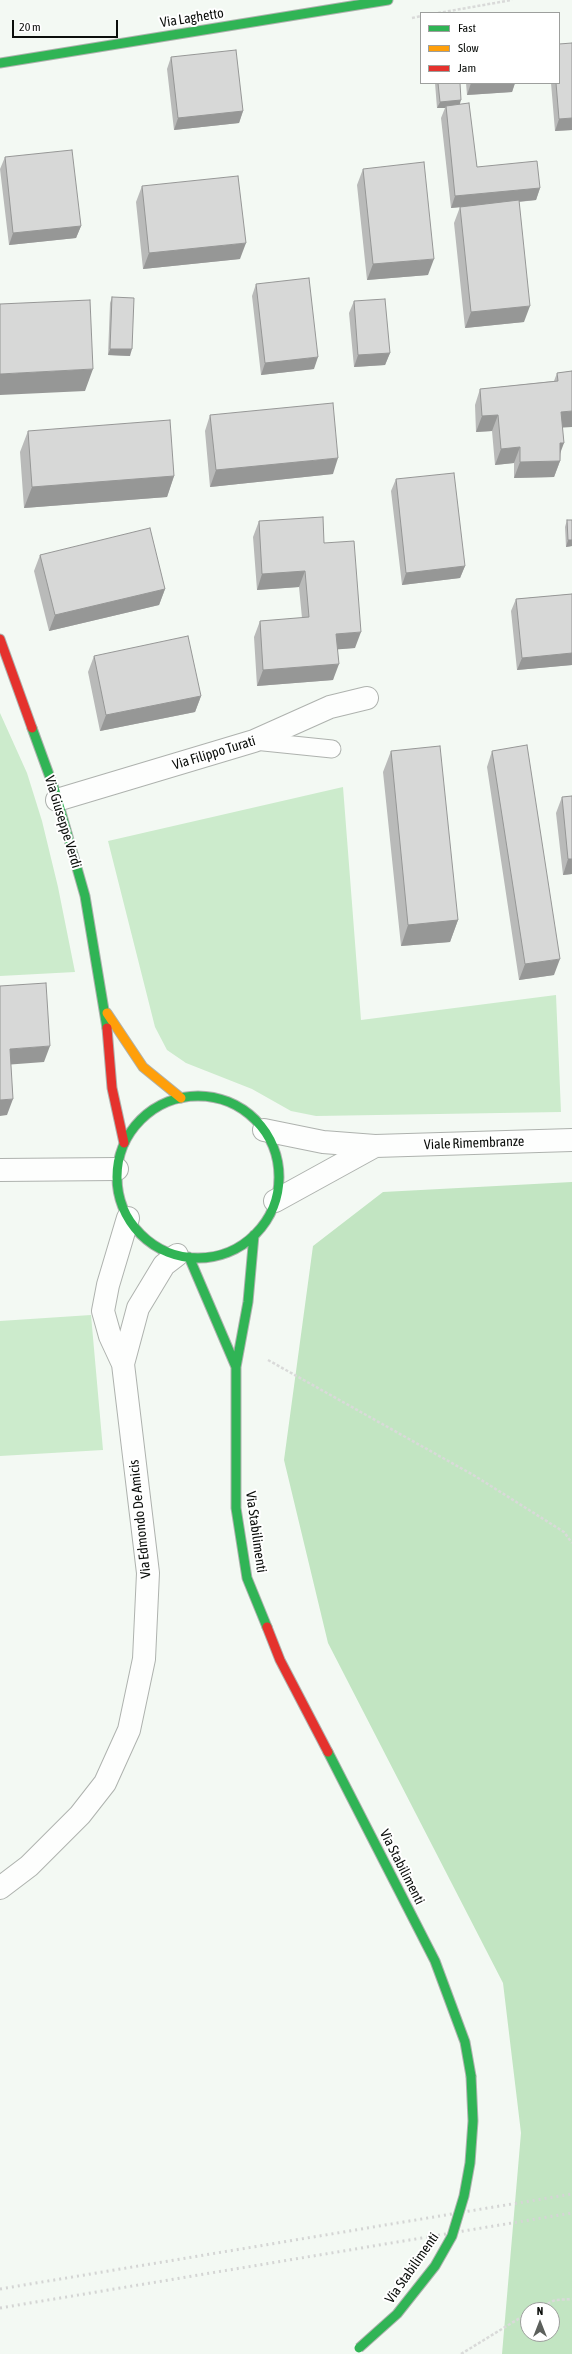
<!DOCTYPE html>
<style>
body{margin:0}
#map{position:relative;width:572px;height:2354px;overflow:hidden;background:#f3f9f3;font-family:"Asap Condensed",sans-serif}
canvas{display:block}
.legend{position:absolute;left:420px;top:12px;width:140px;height:72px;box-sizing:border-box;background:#fff;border:1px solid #9d9f9d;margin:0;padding:5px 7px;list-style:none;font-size:12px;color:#0b0e0b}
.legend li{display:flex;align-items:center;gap:8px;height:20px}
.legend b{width:20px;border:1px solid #9d9f9d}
.north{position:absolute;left:520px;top:2302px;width:40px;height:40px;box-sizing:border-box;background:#fff;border:1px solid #9d9f9d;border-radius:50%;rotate:0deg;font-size:11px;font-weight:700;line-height:16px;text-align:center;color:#0b0e0b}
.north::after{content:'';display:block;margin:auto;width:14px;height:18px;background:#5c605c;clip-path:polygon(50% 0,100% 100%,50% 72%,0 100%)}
.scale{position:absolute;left:12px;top:20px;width:106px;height:18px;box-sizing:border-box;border:2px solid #0b0e0b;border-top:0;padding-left:5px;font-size:12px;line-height:14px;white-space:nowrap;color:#0b0e0b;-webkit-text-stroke:3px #fff;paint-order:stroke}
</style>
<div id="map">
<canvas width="572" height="2354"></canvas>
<ul class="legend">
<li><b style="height:5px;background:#30b455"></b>Fast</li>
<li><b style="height:5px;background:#ff9f0a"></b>Slow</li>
<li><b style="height:5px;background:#e5322d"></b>Jam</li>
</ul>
<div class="north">N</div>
<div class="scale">20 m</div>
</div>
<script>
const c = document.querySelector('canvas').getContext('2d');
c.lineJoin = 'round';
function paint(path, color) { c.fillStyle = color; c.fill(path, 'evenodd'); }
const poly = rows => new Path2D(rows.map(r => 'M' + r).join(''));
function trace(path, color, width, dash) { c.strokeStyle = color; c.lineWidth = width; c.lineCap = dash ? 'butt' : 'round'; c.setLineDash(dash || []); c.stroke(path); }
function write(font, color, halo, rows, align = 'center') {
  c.font = font + ' "Asap Condensed",sans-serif'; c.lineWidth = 4; c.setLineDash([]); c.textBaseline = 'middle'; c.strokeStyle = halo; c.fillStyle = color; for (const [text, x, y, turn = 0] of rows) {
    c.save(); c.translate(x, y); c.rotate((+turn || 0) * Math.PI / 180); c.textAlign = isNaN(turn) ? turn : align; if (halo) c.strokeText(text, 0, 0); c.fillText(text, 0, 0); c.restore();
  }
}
paint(poly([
 [0,713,27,773,42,821,58,887,75,972,0,976],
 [343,787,361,1020,556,995,561,1112,316,1116,291,1111,252,1089,186,1063,167,1050,155,1027,108,841],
 [91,1315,103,1450,0,1456,0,1321]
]), '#ccebcc');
paint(poly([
 [572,1182,572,2354,502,2354,521,2133,503,1983,328,1643,284,1460,313,1246,383,1192],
 [528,2310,552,2310,552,2334,528,2334]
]), '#c2e5c2');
const lane = poly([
 [254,741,332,749]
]);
const street = poly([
 [57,800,254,741,330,707,367,698],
 [264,1130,323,1142,375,1146,572,1140],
 [0,1170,117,1169],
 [275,1201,375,1146],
 [123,1364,138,1308,164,1265,177,1255],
 [0,1888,29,1866,80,1815,105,1783,129,1730,144,1659,148,1573,123,1364,110,1336,103,1311,108,1285,128,1218]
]);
const fast = poly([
 [0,63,388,0],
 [32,728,55,791,85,896,107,1028],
 '117 1177a81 81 0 1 1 162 0a81 81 0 1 1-162 0Z',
 [254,1235,248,1302,236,1367,236,1508,247,1578,267,1627],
 [189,1257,236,1367],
 [328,1752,435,1961,465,2042,471,2076]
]);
const slow = poly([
 [107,1013,143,1067,181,1098]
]);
const jam = poly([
 [0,639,32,728],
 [107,1028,112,1088,124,1143],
 [267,1627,280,1660,328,1752]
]);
trace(lane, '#aeb2ae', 19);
trace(street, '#aeb2ae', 24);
trace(fast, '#aeb2ae', 11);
trace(slow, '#aeb2ae', 11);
trace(jam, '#aeb2ae', 11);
trace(poly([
 [438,13,512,0],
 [412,18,421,16],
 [268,1360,475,1476,564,1532,572,1543],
 [534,2310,555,2300,572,2299],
 [461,2354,528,2313]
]), '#d9dad9', 2.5, [3, 2]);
trace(lane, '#fdfefd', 17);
trace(street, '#fdfefd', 22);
trace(fast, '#30b455', 9);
trace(slow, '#ff9f0a', 9);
trace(jam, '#e5322d', 9);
trace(poly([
 [0,2289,572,2194],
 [0,2308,572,2213]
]), '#d4d5d4', 3, [2, 4]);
const fastBridge = poly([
 [359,2348,397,2314,435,2266,452,2236,464,2196,470,2163,473,2121,471,2076]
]);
trace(fastBridge, '#aeb2ae', 11, []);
trace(fastBridge, '#30b455', 9);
paint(poly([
 [572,43,572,130,555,131,551,83,559,83],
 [171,57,243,111,239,123,174,130,167,69],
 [435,83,460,83,460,104,477,167,540,188,536,200,519,202,524,322,465,328,454,223,460,207,451,208,441,118,445,108,437,108],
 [466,83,515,83,512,92,467,95],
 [5,157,81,226,76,238,9,245,0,169],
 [363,169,428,275,367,280,357,185],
 [142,186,240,259,143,269,136,202],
 [256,284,314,369,261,375,252,296],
 [112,297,130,356,108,355,110,303],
 [354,301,390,353,385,365,354,367,349,313],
 [572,371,563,427,560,461,554,477,514,478,514,463,495,465,492,431,476,432,475,405,480,389,554,381,557,373],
 [210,415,333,474,210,487,205,431],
 [28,431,174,476,167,497,24,508,20,452],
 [396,479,465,566,460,578,402,585,391,491],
 [567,520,572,520,572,546,566,547,565,527],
 [259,521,324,543,355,648,338,649,333,680,257,686,254,637,260,621,302,618,299,587,257,590,253,537],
 [40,555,165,589,159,605,49,631,34,571],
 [572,594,572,665,517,670,511,611,516,599],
 [94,656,201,696,195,712,100,731,88,672],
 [391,751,458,920,450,942,401,946,383,772],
 [492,751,554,975,519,980,487,767],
 [562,797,572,874,563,875,556,813]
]), '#b9bab9');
paint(poly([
 [471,83,515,83,512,92,467,95],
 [461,100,459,107,446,106,445,108,437,108,440,102],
 [243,111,239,123,174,130,178,118],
 [572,118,572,130,555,131,559,119],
 [540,188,536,200,451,208,455,196],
 [81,226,76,238,9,245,13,233],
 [246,243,240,259,143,269,149,253],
 [434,259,428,275,367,280,373,264],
 [530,306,524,322,465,328,471,312],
 [110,349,132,349,130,356,108,355],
 [390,353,385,365,354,367,358,355],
 [318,357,314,369,261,375,265,363],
 [93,369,85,391,0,395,0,374],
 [572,411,572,427,556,428,561,412],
 [498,415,492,431,476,432,482,416],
 [560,443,564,443,558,459],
 [520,447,514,463,495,465,501,449],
 [338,458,333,474,210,487,216,470],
 [560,461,554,477,514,478,520,462],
 [174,476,167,497,24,508,32,487],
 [568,540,572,540,572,546,566,547],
 [465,566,460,578,402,585,406,573],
 [305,571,299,587,257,590,262,574],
 [165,589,159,605,49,631,55,615],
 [361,632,355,648,330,650,336,634],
 [572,653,572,665,517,670,522,658],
 [339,664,333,680,257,686,263,670],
 [201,696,195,712,100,731,106,715],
 [568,859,572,859,572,874,563,875],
 [458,920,450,942,401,946,408,925],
 [560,959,554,975,519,980,525,964],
 [50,1046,44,1062,4,1065,10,1049],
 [13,1099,7,1115,0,1116,0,1100]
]), '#969796');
const building = poly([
 [572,43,572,118,559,119,556,83,559,83,559,44,572,43],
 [236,50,243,111,178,118,171,57,236,50],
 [438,83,460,83,461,100,440,102,438,83],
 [469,103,477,167,537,161,540,188,455,196,446,106,469,103],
 [72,150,81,226,13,233,5,157,72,150],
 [424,162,434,259,373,264,363,169,424,162],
 [238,176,246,243,149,253,142,186,238,176],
 [519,200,530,306,471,312,460,207,519,200],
 [309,278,318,357,265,363,256,284,309,278],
 [112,297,134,298,132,349,110,349,112,297],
 [385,299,390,353,358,355,354,301,385,299],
 [90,300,93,369,0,374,0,304,90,300],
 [572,371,572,411,561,412,564,443,560,443,560,461,520,462,520,447,501,449,498,415,482,416,480,389,558,381,557,373,572,371],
 [333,403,338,458,216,470,210,415,333,403],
 [170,420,174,476,32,487,28,431,170,420],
 [454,473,465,566,406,573,396,479,454,473],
 [323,517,324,543,354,541,361,632,336,634,339,664,263,670,260,621,309,617,305,571,262,574,259,521,323,517],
 [567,520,572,520,572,540,568,540,567,520],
 [150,528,165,589,55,615,40,555,150,528],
 [572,594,572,653,522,658,516,599,572,594],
 [188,636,201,696,106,715,94,656,188,636],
 [527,745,560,959,525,964,492,751,527,745],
 [440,746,458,920,408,925,391,751,440,746],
 [572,796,572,859,568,859,562,797,572,796],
 [46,983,50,1046,10,1049,13,1099,0,1100,0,986,46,983]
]);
paint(building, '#d7d8d7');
trace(building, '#969796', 1);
write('14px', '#0b0e0b', '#fff', [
 ["Via Laghetto",192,18,-9],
 ["Via Filippo Turati",214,753,-17],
 ["Via Giuseppe Verdi",63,822,73],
 ["Viale Rimembranze",474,1143,-2],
 ["Via Edmondo De Amicis",140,1519,-96],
 ["Via Stabilimenti",256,1532,82],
 ["Via Stabilimenti",402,1867,63],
 ["Via Stabilimenti",412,2268,-55]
]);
</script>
